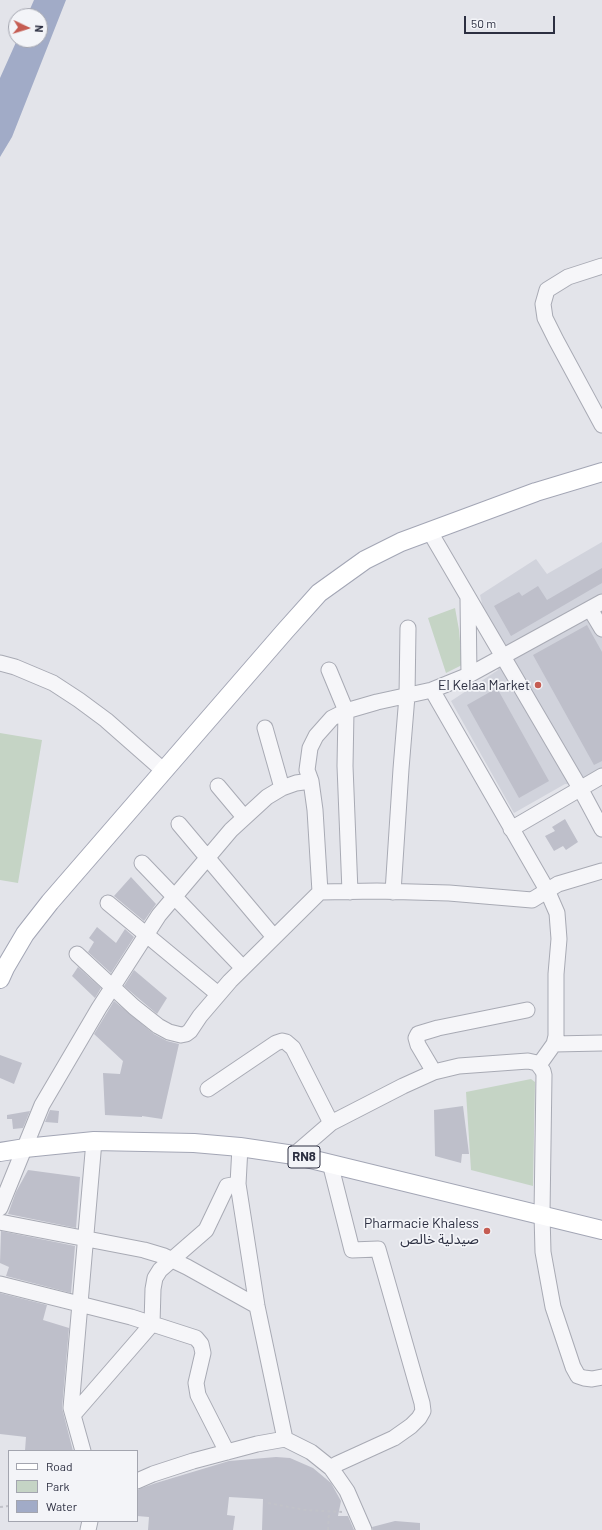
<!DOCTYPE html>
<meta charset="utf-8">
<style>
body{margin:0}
#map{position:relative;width:602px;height:1530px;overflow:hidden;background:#e3e4ea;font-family:Barlow,sans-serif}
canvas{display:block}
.legend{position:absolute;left:8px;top:1450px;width:130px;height:72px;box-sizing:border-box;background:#f3f4f8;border:1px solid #a3a5af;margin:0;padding:5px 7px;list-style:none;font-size:12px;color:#2c2f41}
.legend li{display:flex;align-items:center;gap:8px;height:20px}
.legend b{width:20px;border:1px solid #a3a5af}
.north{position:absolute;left:8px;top:8px;width:40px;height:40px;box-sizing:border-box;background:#f3f4f8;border:1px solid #a3a5af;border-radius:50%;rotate:94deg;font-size:11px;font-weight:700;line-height:16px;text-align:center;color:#2c2f41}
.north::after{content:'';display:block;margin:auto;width:14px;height:18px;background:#c55c52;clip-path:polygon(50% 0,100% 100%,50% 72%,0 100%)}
.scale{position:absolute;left:464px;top:16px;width:91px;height:18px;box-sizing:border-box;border:2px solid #2c2f41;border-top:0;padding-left:5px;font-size:12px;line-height:14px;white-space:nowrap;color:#2c2f41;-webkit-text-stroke:3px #f3f4f8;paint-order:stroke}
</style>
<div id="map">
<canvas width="602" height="1530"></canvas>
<ul class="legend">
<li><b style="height:5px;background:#fff"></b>Road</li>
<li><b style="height:11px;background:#c5d4c5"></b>Park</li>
<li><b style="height:11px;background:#a1abc7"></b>Water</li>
</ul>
<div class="north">N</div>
<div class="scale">50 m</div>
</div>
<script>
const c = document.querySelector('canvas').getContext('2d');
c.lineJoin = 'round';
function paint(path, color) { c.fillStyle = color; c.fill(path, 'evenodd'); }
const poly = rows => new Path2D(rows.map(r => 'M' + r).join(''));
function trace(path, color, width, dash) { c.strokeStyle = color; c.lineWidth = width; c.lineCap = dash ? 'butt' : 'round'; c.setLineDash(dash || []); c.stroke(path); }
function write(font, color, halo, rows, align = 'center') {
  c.font = font + ' Barlow,"Noto Sans Arabic",sans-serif'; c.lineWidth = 3.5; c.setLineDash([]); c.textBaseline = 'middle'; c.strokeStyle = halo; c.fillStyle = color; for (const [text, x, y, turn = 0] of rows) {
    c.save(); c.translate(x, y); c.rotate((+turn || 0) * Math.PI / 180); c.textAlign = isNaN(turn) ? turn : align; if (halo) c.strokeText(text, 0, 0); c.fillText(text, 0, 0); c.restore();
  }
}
paint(poly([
 [602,542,602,784,597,786,565,784,514,813,451,701,498,670,480,595,536,559,547,574]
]), '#d1d3dc');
paint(poly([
 [455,608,459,630,462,665,446,673,428,618],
 [0,733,42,740,18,883,0,880],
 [531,1079,535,1082,533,1186,471,1170,466,1092]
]), '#c5d4c5');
paint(poly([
 [34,0,66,0,12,137,0,157,0,78,17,40,40,40,40,16,27,16]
]), '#a1abc7');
paint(poly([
 [602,568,602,583,511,636,494,606,519,592,522,596,538,586,547,600],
 [587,625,602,652,602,761,594,765,533,655],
 [497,688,549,781,519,798,467,705],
 [565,819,578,842,566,850,563,846,554,851,545,836,555,831,552,827],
 [131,877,156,904,144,921,114,896],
 [97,927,116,943,125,929,134,937,111,973,88,952,94,942,89,938],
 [78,967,101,988,95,998,72,976],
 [134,970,167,998,157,1014,124,986],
 [114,1001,154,1034,167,1041,179,1044,162,1119,142,1116,142,1117,105,1115,103,1073,120,1074,123,1061,94,1034],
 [0,1055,22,1063,14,1084,0,1078],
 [463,1106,469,1154,462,1154,461,1163,435,1156,434,1110],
 [50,1110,59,1111,58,1123,45,1122],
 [30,1111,23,1128,13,1129,12,1119,7,1119,7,1115],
 [28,1170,80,1177,76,1228,8,1214,16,1192],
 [1,1231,75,1246,71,1293,6,1276,9,1267,0,1263],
 [0,1293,47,1305,43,1320,69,1328,62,1408,73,1451,25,1451,26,1437,0,1434],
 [276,1457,290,1458,313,1468,331,1483,341,1501,338,1516,348,1516,354,1530,262,1530,263,1499,229,1497,227,1515,235,1516,233,1530,148,1530,149,1517,137,1516,137,1491,139,1489,156,1483,229,1461],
 [395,1521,420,1523,420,1530,373,1530,372,1527]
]), '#bebfca');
const minor = poly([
 [602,266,568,277,547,290,543,304,545,318,556,340,602,425],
 [430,532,580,788,602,829],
 [468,598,469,675],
 [590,609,602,629],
 [0,663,15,667,53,683,79,700,106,720,164,771],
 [329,670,346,711,345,766,350,892],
 [432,690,547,890,557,913,559,939,556,974,556,1036,554,1044,539,1065],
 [265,728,282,788],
 [311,781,315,810,320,892],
 [218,786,244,817],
 [179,824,274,937],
 [511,829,602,776],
 [142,863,243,968],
 [393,892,401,769,407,696,408,628],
 [108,903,218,994],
 [77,954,134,1007,158,1026,169,1032,181,1035,186,1034,190,1031,200,1016,230,981,320,892,377,891,449,893,532,900,558,884,602,871],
 [554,1044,602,1043],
 [434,1072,418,1045,416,1038,418,1034,438,1028,527,1010],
 [208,1089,276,1043,282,1041,286,1042,293,1048,331,1123],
 [240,1147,238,1184,257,1306,285,1439],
 [294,1155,331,1123,403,1086,434,1072,459,1066,528,1061,537,1063,543,1071,544,1075,542,1214,543,1252,553,1307,573,1367,578,1376,584,1378,592,1379,602,1377],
 [330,1163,352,1250,378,1249,422,1403,423,1411,419,1418,411,1426,394,1438,337,1464,331,1468],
 [0,1208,42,1105,99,1008,159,915,231,830,267,797,282,788,296,783,311,781,307,770,310,748,316,736,332,718,346,711,377,702,432,690,469,675,602,602],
 [0,1222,144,1250,164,1256,187,1267,257,1306],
 [0,1284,131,1317,196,1338,201,1344,203,1353,196,1383,198,1395,227,1452],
 [73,1415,152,1324,153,1289,155,1278,160,1270,206,1230,227,1186,238,1184],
 [83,1451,71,1408,94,1141],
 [137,1481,153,1474,193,1461,257,1444,285,1439,311,1452,331,1468,347,1491,364,1530],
 [88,1530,90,1521]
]);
const major = poly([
 [0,979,5,968,25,934,50,902,285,631,319,593,365,560,401,542,536,492,602,472],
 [0,1152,25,1148,94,1141,194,1143,240,1147,294,1155,602,1230]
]);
trace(minor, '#a8aab4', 17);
trace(major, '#a3a6b5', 20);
trace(poly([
 [268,1503,305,1510,342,1512],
 [0,1507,9,1506],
 [328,1530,329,1511]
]), '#c1c2c9', 2, [3, 3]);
trace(minor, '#f6f6f9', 15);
trace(major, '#fff', 18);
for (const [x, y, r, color] of [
 [538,685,4,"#c55c52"],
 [487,1231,4,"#c55c52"]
]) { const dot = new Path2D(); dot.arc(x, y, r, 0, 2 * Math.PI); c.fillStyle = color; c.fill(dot); trace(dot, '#f3f4f8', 1.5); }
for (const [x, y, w] of [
 [304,1157,32]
]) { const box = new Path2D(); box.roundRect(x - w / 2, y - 11, w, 22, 3); c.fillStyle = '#f3f4f8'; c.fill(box); trace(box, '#2c2f41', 1); }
write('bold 13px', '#2c2f41', null, [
 ["RN8",304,1157]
]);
write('14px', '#2c2f41', '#f3f4f8', [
 ["El Kelaa Market",530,685],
 ["Pharmacie Khaless",479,1223],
 ["صيدلية خالص",479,1239]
], 'right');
</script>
